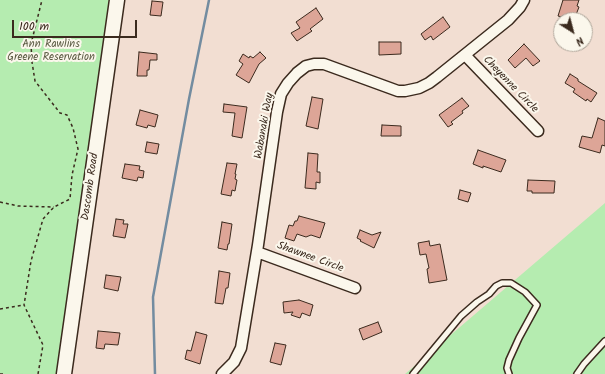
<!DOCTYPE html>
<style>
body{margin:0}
#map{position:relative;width:605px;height:374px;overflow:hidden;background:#f2ded2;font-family:Kalam,sans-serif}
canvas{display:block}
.north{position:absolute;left:553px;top:12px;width:40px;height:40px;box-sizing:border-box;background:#fbf7ec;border:1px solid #aea59a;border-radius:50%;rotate:144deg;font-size:11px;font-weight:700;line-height:16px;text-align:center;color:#3b2a1e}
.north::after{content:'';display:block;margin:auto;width:14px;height:18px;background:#3b2a1e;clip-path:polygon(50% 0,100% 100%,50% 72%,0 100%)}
.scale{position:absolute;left:12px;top:20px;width:125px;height:18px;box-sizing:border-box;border:2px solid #3b2a1e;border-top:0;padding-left:5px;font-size:12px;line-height:14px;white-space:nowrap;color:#3b2a1e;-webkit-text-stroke:3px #fbf7ec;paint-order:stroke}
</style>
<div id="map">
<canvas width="605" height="374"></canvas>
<div class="north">N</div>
<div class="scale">100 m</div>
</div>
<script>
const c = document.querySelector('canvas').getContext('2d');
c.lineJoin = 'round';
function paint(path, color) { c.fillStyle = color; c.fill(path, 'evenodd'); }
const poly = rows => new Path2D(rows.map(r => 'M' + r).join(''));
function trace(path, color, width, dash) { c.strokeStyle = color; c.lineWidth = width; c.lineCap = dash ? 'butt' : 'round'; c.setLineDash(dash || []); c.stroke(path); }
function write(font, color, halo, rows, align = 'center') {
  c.font = font + ' Kalam,sans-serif'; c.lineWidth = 4; c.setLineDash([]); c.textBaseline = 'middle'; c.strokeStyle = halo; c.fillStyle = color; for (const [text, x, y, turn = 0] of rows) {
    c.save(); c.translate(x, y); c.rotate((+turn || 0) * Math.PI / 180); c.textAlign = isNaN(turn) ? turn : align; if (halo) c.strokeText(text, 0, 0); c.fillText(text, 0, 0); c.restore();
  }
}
paint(poly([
 [0,0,109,0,57,374,0,374],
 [605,203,605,374,405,374]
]), '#b5ecb0');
trace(poly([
 [155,374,153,297,189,99,209,0]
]), '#738ca0', 2.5);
const building = poly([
 [563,0,579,0,577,6,579,7,574,20,558,16,563,0],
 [152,1,163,2,161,16,150,15,152,1],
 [316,8,323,19,310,29,312,31,297,41,291,33,300,28,296,22,316,8],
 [443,17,450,27,433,40,431,36,425,40,421,34,443,17],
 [379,42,401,42,401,54,379,55,379,42],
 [524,44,540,61,533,66,526,58,515,68,508,60,524,44],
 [139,52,157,54,157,60,150,60,149,70,147,70,147,76,137,76,139,52],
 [260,52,266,58,259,64,249,83,236,75,243,64,239,61,243,54,249,58,250,56,253,58,260,52],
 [570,74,578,79,578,81,597,93,591,102,587,99,586,101,573,92,575,89,565,83,570,74],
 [312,97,323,99,318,129,306,126,312,97],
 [462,98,469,106,462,111,463,113,451,122,453,124,448,127,439,115,462,98],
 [224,104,247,107,242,138,232,136,235,113,223,112,224,104],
 [140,110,158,115,155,127,148,125,147,128,136,125,140,110],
 [598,118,605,121,605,146,602,145,600,153,579,147,582,136,592,138,598,118],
 [382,125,401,126,401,136,381,136,382,125],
 [147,142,159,144,157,154,145,152,147,142],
 [478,150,506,160,501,172,483,166,483,168,473,164,478,150],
 [308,153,318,154,317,172,320,172,320,183,316,182,316,189,305,188,308,153],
 [227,163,237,164,235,174,236,174,235,179,237,180,235,191,232,190,231,196,221,194,227,163],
 [125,164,140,166,139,170,144,171,143,178,138,177,137,181,122,178,125,164],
 [528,180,555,181,554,193,532,193,532,191,527,191,528,180],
 [460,190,471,193,468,202,458,199,460,190],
 [299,216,325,223,320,238,311,235,306,237,297,234,294,241,285,238,289,225,293,226,295,221,297,221,299,216],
 [116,219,124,220,123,224,128,224,125,238,113,236,116,219],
 [222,222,232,224,229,244,228,244,227,250,218,248,222,222],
 [360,230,372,235,381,232,374,248,360,241,361,240,357,238,360,230],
 [429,241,430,246,440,244,447,280,429,283,427,269,429,268,426,254,420,255,418,243,429,241],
 [219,271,230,273,228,288,226,288,223,304,215,303,219,271],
 [106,275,121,277,118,291,104,288,106,275],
 [299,300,313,305,310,316,302,313,300,318,291,315,293,312,284,313,283,302,299,300],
 [378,322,382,332,363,340,359,329,378,322],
 [98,331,120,333,118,345,105,344,104,349,96,348,98,331],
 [196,332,207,335,200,364,185,359,187,350,191,351,196,332],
 [275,343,286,345,281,365,270,362,275,343]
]);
paint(building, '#dda597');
trace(building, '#3b2a1e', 1);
const service = poly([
 [413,374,461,316,477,302,489,294,496,286,502,283,511,283,525,292,537,305,519,338,509,360,507,368,509,374],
 [577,374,584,364,605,341]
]);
const minor = poly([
 [465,55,538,131],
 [257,252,355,288],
 [222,374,234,362,241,348,258,245,277,112,281,94,288,83,297,73,306,66,314,64,324,64,398,91,405,91,419,88,429,83,437,77,508,20,520,7,524,0]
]);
const secondary = poly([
 [64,374,117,0]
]);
trace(service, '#3b2a1e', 8);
trace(minor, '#3b2a1e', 13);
trace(secondary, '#3b2a1e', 17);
trace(poly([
 [0,202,18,206,54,207],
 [0,309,24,305],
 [0,374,3,374],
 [38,374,43,345,24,305,31,261,43,219,54,207,70,199,72,175,78,149,73,128,67,115,60,113,35,81,32,62,31,44,42,0]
]), '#3b2a1e', 1.5, [3, 3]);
trace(service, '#fbf7ec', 5);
trace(minor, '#fbf7ec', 10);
trace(secondary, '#fbf7ec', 14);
write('11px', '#5a5a42', '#fbf7ec', [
 ["Ann Rawlins",51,45],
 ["Greene Reservation",51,58]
]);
write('11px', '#3b2a1e', '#fbf7ec', [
 ["Cheyenne Circle",510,85,46],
 ["Wabanaki Way",265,126,-80],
 ["Dascomb Road",91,187,-82],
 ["Shawnee Circle",310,258,20]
]);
</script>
